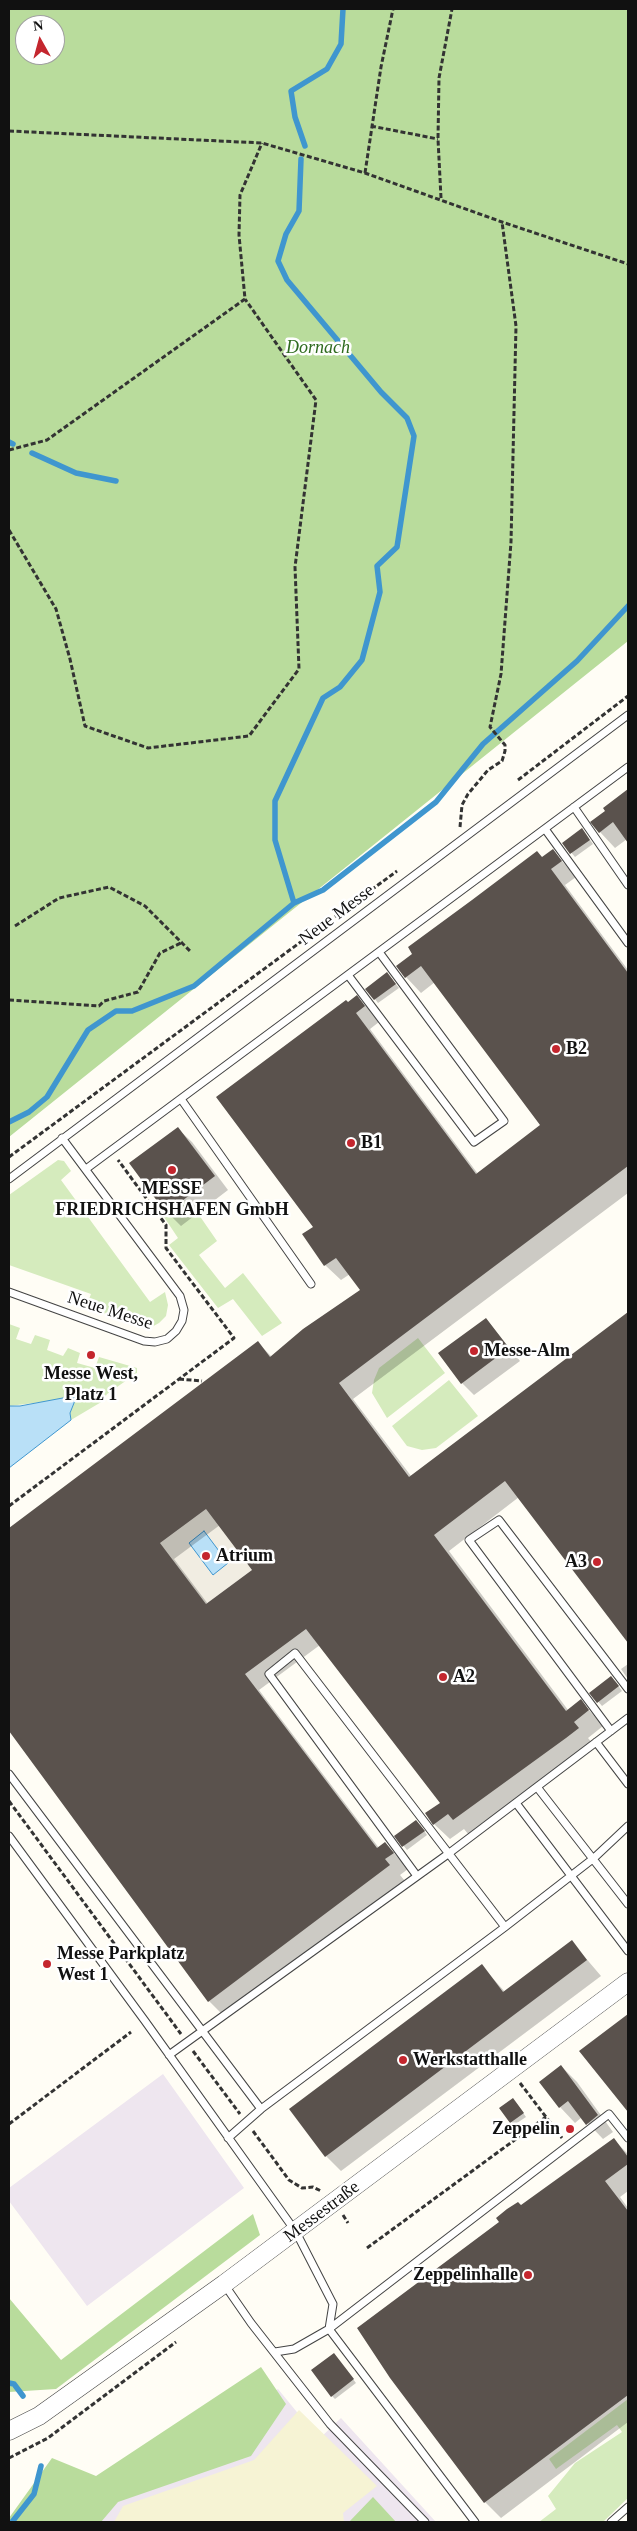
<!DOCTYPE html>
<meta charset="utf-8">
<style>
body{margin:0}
#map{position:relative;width:637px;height:2531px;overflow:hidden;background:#fffdf5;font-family:"Times New Roman",serif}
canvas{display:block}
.frame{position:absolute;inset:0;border:10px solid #111;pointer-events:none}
.north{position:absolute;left:15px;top:15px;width:50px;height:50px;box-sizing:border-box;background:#fff;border:1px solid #a0a0a0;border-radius:50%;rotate:353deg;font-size:14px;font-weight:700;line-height:20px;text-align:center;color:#111}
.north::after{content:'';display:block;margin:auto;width:18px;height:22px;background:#c4262e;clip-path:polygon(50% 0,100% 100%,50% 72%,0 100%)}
</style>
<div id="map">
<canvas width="637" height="2531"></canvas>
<div class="frame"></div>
<div class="north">N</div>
</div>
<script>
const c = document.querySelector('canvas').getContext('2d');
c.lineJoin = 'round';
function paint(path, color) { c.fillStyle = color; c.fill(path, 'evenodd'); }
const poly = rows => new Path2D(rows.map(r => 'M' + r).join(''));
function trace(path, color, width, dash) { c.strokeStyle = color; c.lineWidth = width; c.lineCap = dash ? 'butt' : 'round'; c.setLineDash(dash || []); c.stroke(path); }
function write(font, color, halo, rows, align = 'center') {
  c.font = font + ' "Times New Roman",serif'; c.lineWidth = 5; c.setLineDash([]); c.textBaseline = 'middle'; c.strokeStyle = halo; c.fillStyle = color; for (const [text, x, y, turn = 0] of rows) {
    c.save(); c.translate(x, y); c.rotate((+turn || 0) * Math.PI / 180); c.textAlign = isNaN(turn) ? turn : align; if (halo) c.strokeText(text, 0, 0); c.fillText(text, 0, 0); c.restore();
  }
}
paint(poly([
 [163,2074,244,2188,87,2306,9,2201,9,2188],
 [278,2389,319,2439,341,2418,436,2522,77,2522,108,2490]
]), '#eee6ef');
paint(poly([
 [299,2410,377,2486,343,2513,344,2522,114,2522,123,2506,254,2460]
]), '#f6f3d4');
paint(poly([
 [58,1160,64,1161,71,1171,61,1180,150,1302,165,1292,168,1305,166,1316,159,1323,150,1328,139,1325,86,1307,91,1294,9,1265,9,1195],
 [188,1199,217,1241,199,1255,225,1288,243,1273,282,1323,262,1336,233,1299,218,1308,169,1245,178,1238,164,1217],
 [9,1324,20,1328,16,1339,31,1344,35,1335,50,1340,47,1350,63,1356,68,1348,80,1353,77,1363,95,1368,99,1357,137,1368,137,1373,107,1394,103,1401,71,1420,70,1413,76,1398,9,1406],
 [418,1338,445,1373,387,1418,372,1393,374,1380,379,1368],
 [449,1380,478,1416,436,1448,422,1450,407,1446,392,1426],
 [628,2399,628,2498,603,2522,539,2522,556,2509,548,2496,575,2463,622,2432,617,2425,556,2469,549,2459]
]), '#d5ebbd');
paint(poly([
 [9,9,628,9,628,641,9,1137],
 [25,25,55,25,55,55,25,55],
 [253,2214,260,2235,56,2389,9,2392,9,2298,61,2360],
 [261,2367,286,2404,251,2456,118,2502,101,2522,9,2522,9,2518,52,2458,96,2476],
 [373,2497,396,2522,349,2522]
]), '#b9dc9c');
paint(poly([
 [206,1509,252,1570,206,1604,160,1543]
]), '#f1ede2');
const water = poly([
 [68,1397,76,1398,70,1413,71,1420,9,1468,9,1406,20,1406,68,1397],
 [204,1531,228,1563,213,1575,189,1543,204,1531]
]);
paint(water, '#b9e0f7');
trace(water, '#3f96cf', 1);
paint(poly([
 [628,791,628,840,627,839,615,848,600,832,606,811,604,809],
 [582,829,593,844,575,857,563,843],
 [553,851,576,877,565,885,628,970,628,1193,353,1399,411,1476,628,1313,628,1641,519,1497,449,1551,568,1710,581,1701,603,1726,588,1738,593,1744,469,1835,464,1829,450,1839,434,1824,441,1803,320,1645,259,1690,379,1848,385,1843,408,1869,400,1875,405,1881,224,2016,209,2001,9,1729,9,1530,258,1343,272,1357,362,1290,350,1274,341,1280,325,1265,315,1227,348,1003,357,997,372,1012,379,1022,370,1029,478,1174,542,1126,435,982,421,993,406,977],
 [220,1525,254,1570,208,1604,174,1559],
 [391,978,399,988,378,1003,375,999],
 [178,1129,192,1142,228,1190,181,1226,167,1212],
 [486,1319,520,1361,474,1395,462,1383],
 [628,1664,628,1679,621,1669],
 [615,1681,622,1691,602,1706,591,1693],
 [420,1825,427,1835,407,1850,396,1836],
 [572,1942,601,1976,341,2171,326,2156,482,1966,505,1992],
 [628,2015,628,2110,581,2051],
 [561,2066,577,2082,613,2132,603,2139,582,2117,575,2123,560,2107],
 [517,2104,526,2117,514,2125,511,2122],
 [614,2140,628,2154,628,2191,620,2197,628,2208,628,2422,501,2518,485,2502,522,2207],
 [337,2358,356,2383,335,2399,332,2396]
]), '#0003');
trace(poly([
 [305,146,295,117,291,91,327,69,341,44,343,9],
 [9,442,13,444],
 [32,453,76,473,116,481],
 [294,903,275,840,275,801,323,698,340,687,362,660,380,592,377,566,397,547,414,436,407,418,381,392,287,280,278,261,286,234,299,211,301,159],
 [9,1122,29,1112,47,1097,88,1030,116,1011,132,1011,194,986,294,903,323,890,436,802,483,744,577,661,628,606],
 [9,2383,14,2384,23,2396],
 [12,2522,34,2494,41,2466]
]), '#3f96cf', 5.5);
paint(poly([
 [628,789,628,843,613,822,599,833,590,822,605,811,603,808],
 [582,828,590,840,570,854,562,843],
 [553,849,562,861,551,869,628,973,628,1166,339,1383,409,1477,628,1312,628,1643,505,1481,434,1535,566,1711,581,1699,589,1710,574,1722,579,1728,566,1738,453,1820,448,1814,433,1825,425,1813,440,1803,306,1629,245,1674,377,1848,385,1842,394,1853,385,1859,390,1865,208,2002,9,1731,9,1528,258,1341,270,1357,303,1329,360,1290,336,1258,324,1266,302,1234,313,1227,216,1097,346,1000,348,1002,357,995,365,1006,356,1013,476,1174,540,1125,421,966,405,978,396,966,412,954,408,947,472,900,537,851,542,857],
 [206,1509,252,1570,206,1604,160,1543],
 [387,972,396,984,374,1000,365,989],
 [178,1127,215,1176,166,1213,129,1163],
 [486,1318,509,1348,461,1384,438,1353],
 [611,1676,619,1686,597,1703,589,1693],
 [416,1820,425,1831,402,1847,394,1836],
 [572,1940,587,1960,325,2157,289,2109,482,1964,503,1992],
 [628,2014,628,2112,579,2051],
 [561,2065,598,2115,586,2125,568,2101,559,2108,539,2082],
 [513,2098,524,2113,510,2123,499,2108],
 [614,2138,628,2157,628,2164,605,2181,628,2211,628,2395,484,2503,390,2378,357,2328,499,2222,496,2218,507,2209,518,2202,521,2205],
 [334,2353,354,2379,331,2397,311,2370]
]), '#5a524d');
const service = poly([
 [574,807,628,885],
 [545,829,628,943],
 [348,975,474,1142,504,1121,379,952],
 [181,1099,311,1284],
 [86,1169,628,767],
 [9,1179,628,715],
 [9,1292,144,1341,155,1342,167,1339,176,1331,182,1321,184,1310,180,1296,62,1138],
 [611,1731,469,1540,499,1520,628,1689],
 [596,1742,628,1784],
 [9,1774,261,2109,505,1927,594,1858,628,1826],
 [537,1787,628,1904],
 [516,1803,628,1951],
 [9,1836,145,2021,296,2232,333,2304,329,2329,475,2522],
 [417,1876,269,1674,295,1653,505,1927],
 [169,2055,448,1854,628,1718],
 [228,2138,261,2109],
 [224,2284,251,2323,330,2424,425,2522],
 [275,2352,294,2349,329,2329,609,2114,628,2138],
 [611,2522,628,2507]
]);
const tertiary = poly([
 [9,2431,39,2416,224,2284,628,1982]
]);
trace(service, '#444', 9);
trace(tertiary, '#444', 19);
trace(poly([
 [371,126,438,139],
 [9,131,262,143,365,173,502,222,628,264],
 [365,173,381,67,393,9],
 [441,198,438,139,439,78,452,9],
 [9,450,47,440,245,299,239,235,240,195,262,143],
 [9,530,56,609,70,659,85,726,148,748,249,736,299,669,295,567,316,400,245,299],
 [518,780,628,696],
 [460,827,462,805,468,794,488,770,502,761,505,751,505,745,490,727,501,674,511,542,516,326,502,222],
 [15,926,59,898,109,887,145,906,191,952],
 [9,1000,99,1006,104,1001,138,992,160,953,183,942],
 [9,1157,397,871],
 [179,1379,202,1381],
 [9,1506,234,1338,166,1248,166,1225,118,1160],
 [9,1801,181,2034],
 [193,2051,240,2114],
 [520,2083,562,2138],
 [9,2124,131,2032],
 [253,2131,289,2180,302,2188,313,2187,321,2191],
 [343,2215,348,2223],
 [367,2248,546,2117],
 [9,2458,48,2438,176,2342]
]), '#333', 3, [5, 2.5]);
trace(service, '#fff', 7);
trace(tertiary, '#fff', 18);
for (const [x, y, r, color] of [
 [556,1049,5,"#c4262e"],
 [351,1143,5,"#c4262e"],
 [172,1170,5,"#c4262e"],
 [474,1351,5,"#c4262e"],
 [91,1355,5,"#c4262e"],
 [206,1556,5,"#c4262e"],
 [597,1562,5,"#c4262e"],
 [443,1677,5,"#c4262e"],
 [47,1964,5,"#c4262e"],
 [403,2060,5,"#c4262e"],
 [570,2129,5,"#c4262e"],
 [528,2275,5,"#c4262e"]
]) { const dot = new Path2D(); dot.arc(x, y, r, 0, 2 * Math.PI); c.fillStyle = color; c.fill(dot); trace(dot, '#fff', 2); }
write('italic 18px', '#2f6b1f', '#fff', [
 ["Dornach",318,348]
]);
write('18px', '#111', '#fff', [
 ["Neue Messe",337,915,-37],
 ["Neue Messe",110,1311,18],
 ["Messestraße",322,2212,-37]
]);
write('bold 18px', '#111', '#fff', [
 ["B2",566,1049],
 ["B1",361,1143],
 ["MESSE",172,1189,"center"],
 ["FRIEDRICHSHAFEN GmbH",172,1210,"center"],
 ["Messe-Alm",484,1351],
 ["Messe West,",91,1374,"center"],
 ["Platz 1",91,1395,"center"],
 ["Atrium",216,1556],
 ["A3",587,1562,"right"],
 ["A2",453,1677],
 ["Messe Parkplatz",57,1954],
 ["West 1",57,1975],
 ["Werkstatthalle",413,2060],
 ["Zeppelin",560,2129,"right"],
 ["Zeppelinhalle",518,2275,"right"]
], 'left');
</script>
